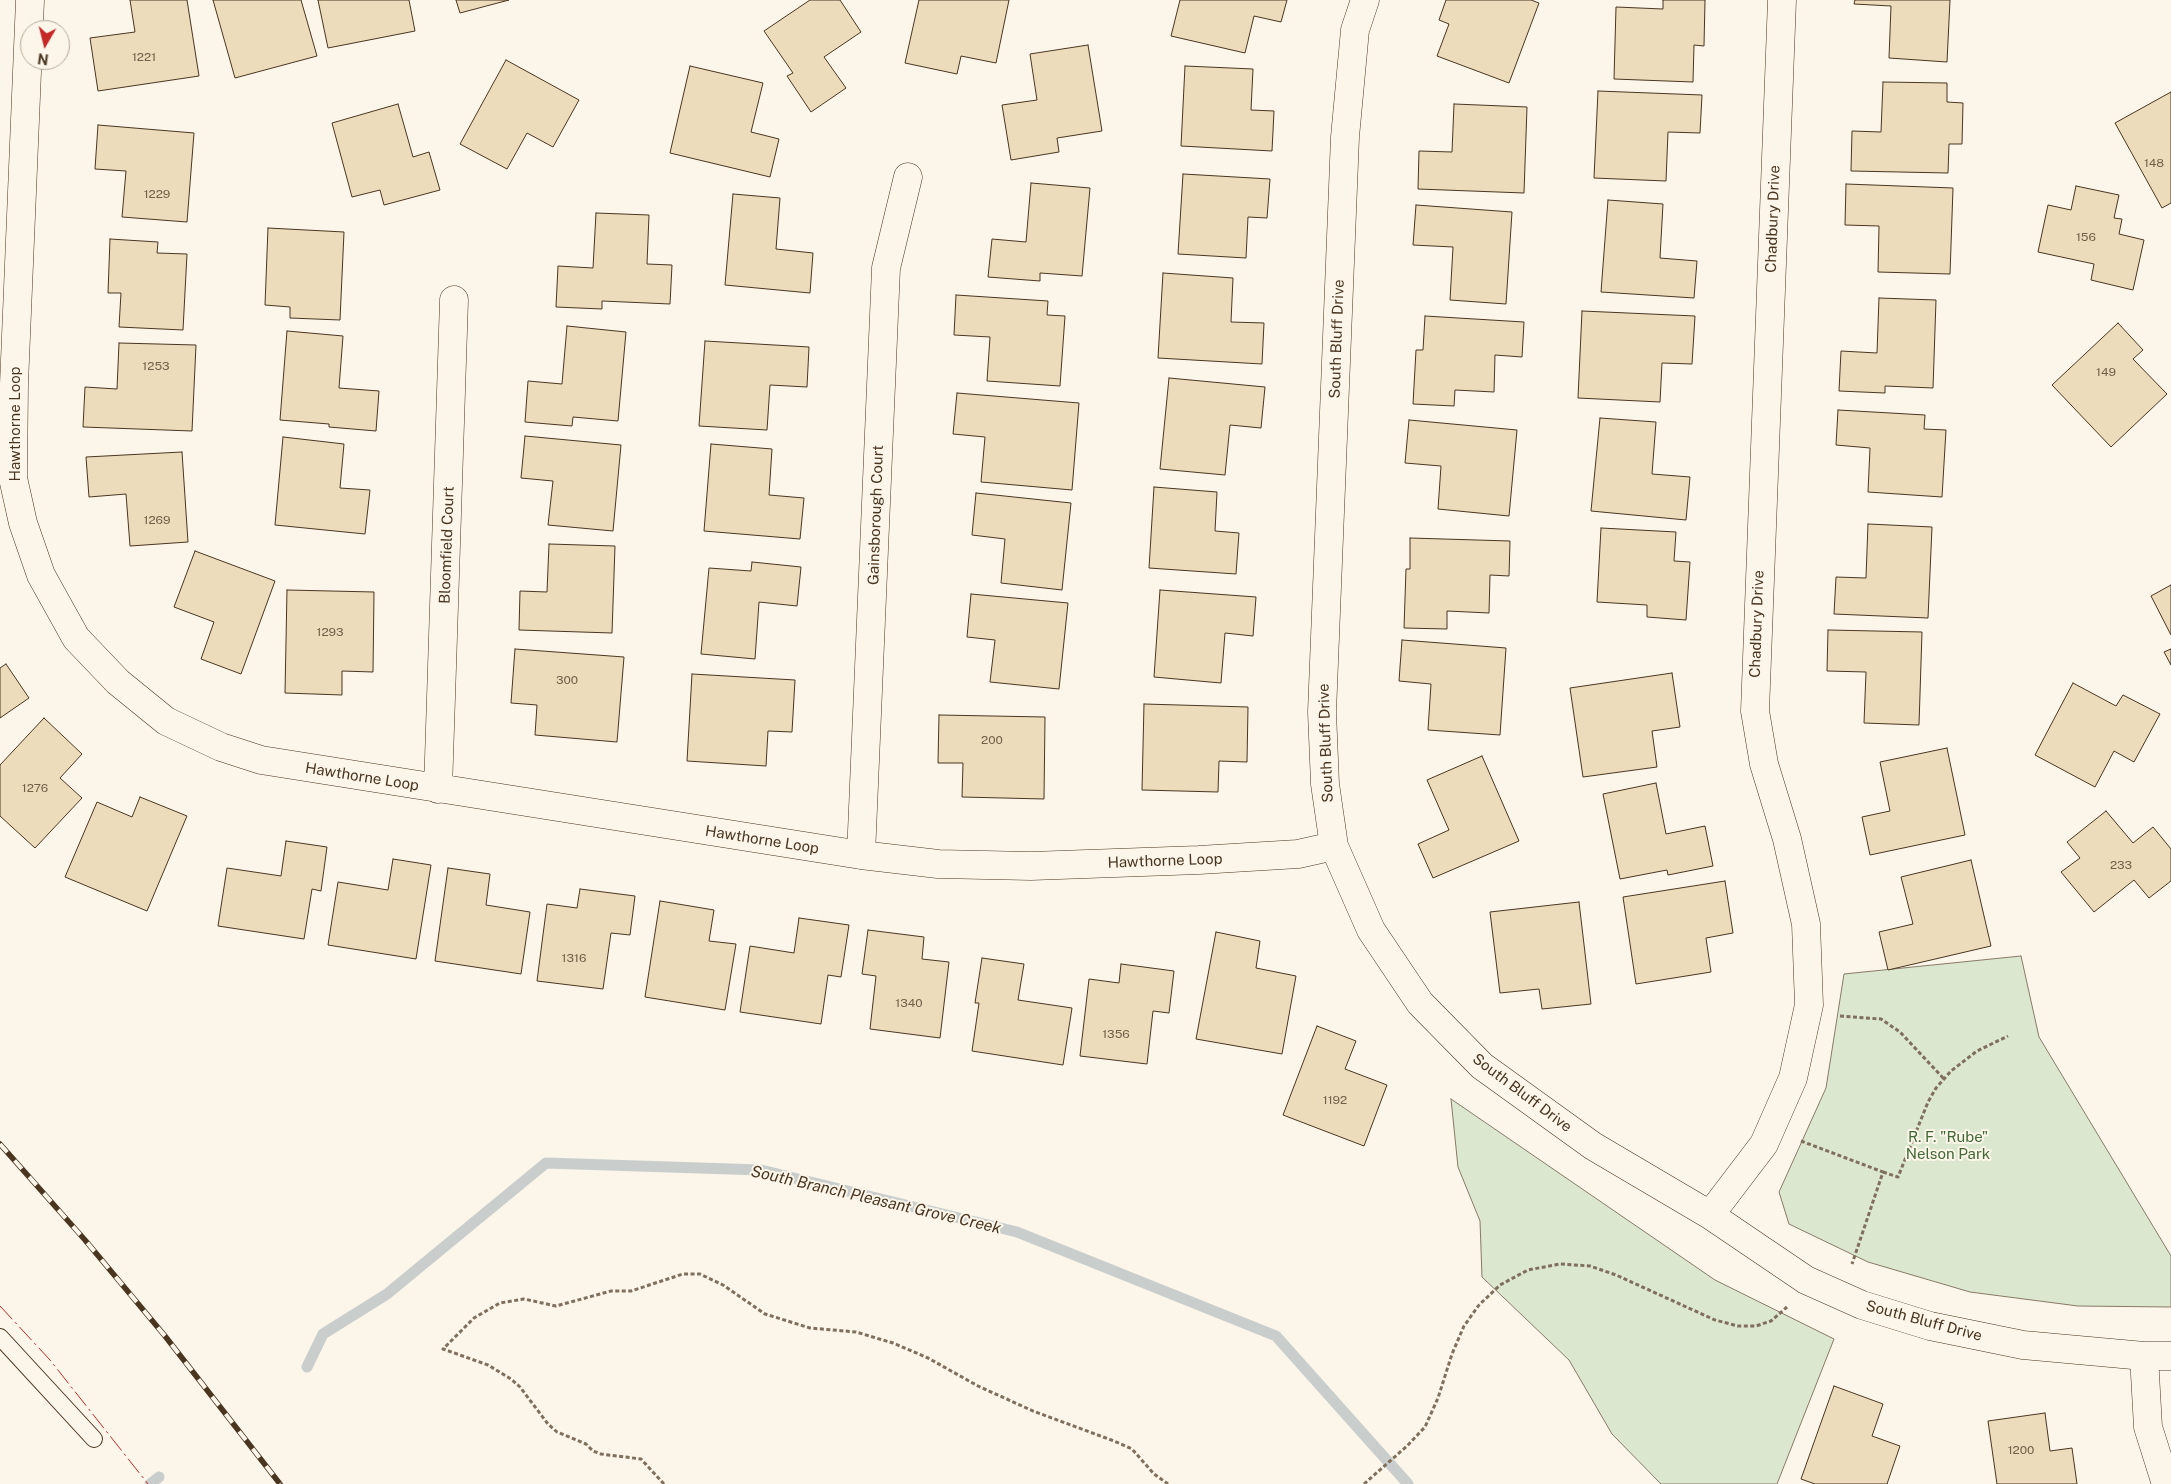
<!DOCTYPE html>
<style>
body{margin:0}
#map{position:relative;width:2171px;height:1484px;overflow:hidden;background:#fbf6e9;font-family:"Public Sans",sans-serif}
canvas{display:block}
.north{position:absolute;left:20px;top:20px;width:50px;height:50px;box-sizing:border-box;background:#fbf6e9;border:1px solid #b4a999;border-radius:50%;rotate:188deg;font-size:14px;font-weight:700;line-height:20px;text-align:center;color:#4a3520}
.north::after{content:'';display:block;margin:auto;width:18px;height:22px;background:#c62828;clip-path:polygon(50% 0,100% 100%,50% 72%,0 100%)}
</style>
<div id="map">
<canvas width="2171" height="1484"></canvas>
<div class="north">N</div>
</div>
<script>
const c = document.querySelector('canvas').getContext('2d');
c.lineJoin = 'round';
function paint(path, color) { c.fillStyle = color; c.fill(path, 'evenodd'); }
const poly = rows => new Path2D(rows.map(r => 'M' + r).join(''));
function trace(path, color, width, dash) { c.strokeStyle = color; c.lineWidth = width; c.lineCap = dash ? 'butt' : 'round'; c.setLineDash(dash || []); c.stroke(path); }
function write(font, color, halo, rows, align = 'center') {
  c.font = font + ' "Public Sans",sans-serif'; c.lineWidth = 4; c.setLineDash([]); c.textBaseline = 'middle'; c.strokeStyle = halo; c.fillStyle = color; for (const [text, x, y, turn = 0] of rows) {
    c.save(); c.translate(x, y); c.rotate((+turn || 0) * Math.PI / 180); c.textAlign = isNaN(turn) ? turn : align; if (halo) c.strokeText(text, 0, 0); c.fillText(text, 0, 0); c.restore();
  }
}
const green = poly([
 [2021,956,2039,1037,2171,1256,2171,1307,2078,1306,1970,1292,1868,1262,1789,1224,1779,1192,1826,1088,1844,974,2021,956],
 [1451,1099,1715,1280,1834,1339,1777,1484,1661,1484,1612,1434,1569,1360,1482,1277,1480,1221,1458,1167,1451,1099]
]);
paint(green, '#dce7d0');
trace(green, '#887966', 1);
trace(poly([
 [307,1367,323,1334,387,1294,546,1163,761,1170,1017,1232,1276,1336,1408,1484],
 [150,1484,159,1477]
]), '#c9cecd', 11);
const building = poly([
 [130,0,187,0,199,76,98,91,90,38,135,32,130,0],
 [213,0,301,0,317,56,235,78,213,0],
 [318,0,409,0,415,31,328,48,318,0],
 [456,0,509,0,460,13,456,0],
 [810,0,840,0,861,32,824,57,846,88,811,112,787,76,793,73,764,31,810,0],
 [919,0,1009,0,996,63,961,56,957,74,905,63,919,0],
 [1180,0,1287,0,1281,22,1254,16,1245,53,1171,36,1180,0],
 [1446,0,1531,0,1539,3,1509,83,1437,56,1449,24,1439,20,1446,0],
 [1663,0,1705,0,1704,46,1694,45,1693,82,1614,79,1616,7,1663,9,1663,0],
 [1855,0,1950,0,1947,62,1889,58,1891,6,1854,4,1855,0],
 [1088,45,1102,131,1057,138,1059,152,1011,160,1002,105,1037,100,1030,54,1088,45],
 [506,60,579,100,553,147,527,133,507,169,460,144,506,60],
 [690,66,763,83,751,132,779,139,770,177,670,153,690,66],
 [1185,66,1253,69,1251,110,1274,111,1272,151,1181,146,1185,66],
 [1883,82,1947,83,1947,102,1963,103,1962,144,1949,144,1948,173,1851,171,1852,131,1881,132,1883,82],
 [1598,91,1702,95,1700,133,1668,132,1666,181,1594,178,1598,91],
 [2171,92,2171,203,2162,208,2115,123,2171,92],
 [398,104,413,157,429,152,440,190,384,205,380,190,352,197,332,123,398,104],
 [1454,104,1527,107,1524,193,1418,189,1419,151,1452,152,1454,104],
 [98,125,194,133,187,222,122,217,126,171,95,169,98,125],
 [1183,174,1270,179,1267,218,1248,217,1246,258,1178,254,1183,174],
 [1031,183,1090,188,1082,276,1040,273,1040,281,988,277,992,239,1026,242,1031,183],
 [1846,184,1953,188,1950,274,1878,272,1879,226,1845,225,1846,184],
 [2076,186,2119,195,2114,218,2122,219,2119,234,2144,240,2133,290,2091,280,2094,264,2038,252,2048,205,2071,210,2076,186],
 [733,194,780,198,776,249,813,253,810,293,725,285,733,194],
 [1608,200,1663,204,1660,258,1697,261,1694,298,1601,292,1608,200],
 [1416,205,1512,212,1506,304,1450,300,1453,247,1413,245,1416,205],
 [596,213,649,215,647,264,672,265,670,304,602,301,602,309,556,307,558,266,593,268,596,213],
 [268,228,344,232,340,320,290,318,290,307,265,305,268,228],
 [110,239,158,242,157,253,187,254,183,330,119,327,121,293,108,293,110,239],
 [1163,273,1233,278,1231,322,1264,323,1262,364,1158,358,1163,273],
 [956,295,1048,301,1047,315,1065,316,1060,386,987,381,990,337,954,335,956,295],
 [1879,298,1936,300,1933,388,1885,386,1885,393,1839,391,1841,351,1877,353,1879,298],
 [1582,311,1695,316,1692,364,1662,363,1660,402,1578,398,1582,311],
 [1425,316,1524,322,1522,357,1495,355,1494,392,1455,390,1454,406,1413,404,1416,350,1423,350,1425,316],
 [2118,323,2143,350,2133,359,2167,394,2111,447,2052,385,2118,323],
 [567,326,626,332,618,421,573,417,572,426,525,422,528,381,562,384,567,326],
 [287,331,343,336,339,388,379,391,376,431,329,427,329,424,280,420,287,331],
 [705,341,809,347,807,387,770,385,767,430,699,426,705,341],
 [119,343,196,345,192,431,83,427,85,387,117,389,119,343],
 [1169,378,1265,387,1261,428,1230,425,1225,475,1160,469,1169,378],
 [957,393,1079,403,1072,490,981,482,985,437,953,434,957,393],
 [1838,410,1925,415,1924,429,1946,430,1942,497,1868,492,1870,448,1836,445,1838,410],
 [1600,418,1656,422,1652,474,1690,477,1686,520,1591,511,1600,418],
 [1409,420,1517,430,1509,516,1438,509,1441,466,1405,463,1409,420],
 [525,436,621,445,613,531,548,525,553,481,521,478,525,436],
 [283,437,344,444,340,488,370,490,365,534,275,525,283,437],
 [711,444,772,449,769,495,804,498,800,539,704,531,711,444],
 [182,452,188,542,130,546,126,494,89,497,86,457,182,452],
 [1154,487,1217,492,1215,531,1239,533,1236,574,1149,568,1154,487],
 [976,493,1071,503,1062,590,1001,583,1005,539,972,535,976,493],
 [1868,524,1932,527,1928,618,1834,614,1836,577,1866,578,1868,524],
 [1601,528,1676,532,1674,561,1690,562,1686,620,1647,617,1647,605,1597,602,1601,528],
 [1410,538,1510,541,1509,576,1490,575,1489,613,1447,611,1447,629,1404,628,1406,569,1410,569,1410,538],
 [549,544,615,546,612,633,519,630,520,591,547,592,549,544],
 [195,551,275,581,241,674,201,659,214,622,174,607,195,551],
 [752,562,801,567,797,606,759,602,755,659,701,654,709,568,751,571,752,562],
 [2171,585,2171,635,2151,596,2171,585],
 [287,590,374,592,373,672,342,671,342,695,285,693,287,590],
 [1160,590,1256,597,1253,636,1225,633,1221,683,1154,677,1160,590],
 [971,594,1068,603,1059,689,990,682,995,640,967,637,971,594],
 [1828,630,1922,632,1919,725,1864,723,1866,672,1827,671,1828,630],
 [1402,640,1506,648,1500,735,1428,730,1431,684,1399,681,1402,640],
 [515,649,624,657,617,742,535,735,537,705,511,703,515,649],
 [2171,649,2171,665,2164,652,2171,649],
 [6,664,29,698,0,718,0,668,6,664],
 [1672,673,1680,727,1652,731,1657,767,1583,777,1570,688,1672,673],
 [692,674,795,680,792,732,768,731,766,766,687,761,692,674],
 [2073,683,2116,706,2123,695,2160,714,2134,762,2114,751,2095,787,2035,755,2073,683],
 [1144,704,1248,707,1247,762,1219,761,1218,792,1142,790,1144,704],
 [939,715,1045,717,1044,799,962,797,963,763,938,763,939,715],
 [44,718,82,754,60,778,82,798,35,848,0,816,0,765,44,718],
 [1947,748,1965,835,1870,855,1862,817,1890,811,1880,762,1947,748],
 [1482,756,1519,841,1433,878,1418,844,1449,830,1427,780,1482,756],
 [1656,783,1666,834,1705,826,1713,866,1668,875,1667,870,1620,879,1603,794,1656,783],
 [140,797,187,816,147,911,65,877,97,802,132,817,140,797],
 [2106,811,2133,843,2153,827,2171,849,2171,881,2149,898,2134,880,2094,912,2061,872,2080,858,2067,842,2106,811],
 [286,841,327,847,321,891,312,889,304,939,218,926,227,868,281,876,286,841],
 [393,859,431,865,416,959,328,945,338,882,388,890,393,859],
 [1971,860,1991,946,1888,970,1879,932,1913,924,1901,877,1971,860],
 [448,868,490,874,486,905,530,912,521,974,435,961,448,868],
 [1725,881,1733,933,1706,938,1711,972,1636,984,1623,897,1725,881],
 [580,889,635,896,630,935,611,933,603,989,537,981,547,904,577,908,580,889],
 [660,901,714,910,709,941,736,944,725,1010,645,997,660,901],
 [1579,902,1591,1004,1542,1009,1539,989,1500,993,1490,912,1579,902],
 [799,918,849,925,841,977,828,975,821,1024,740,1012,750,946,794,953,799,918],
 [868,930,924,937,922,959,949,962,940,1038,870,1029,876,976,862,974,868,930],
 [1216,932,1260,941,1256,968,1296,976,1282,1054,1196,1039,1216,932],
 [982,958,1024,964,1018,1000,1072,1008,1063,1065,972,1051,979,1003,975,1003,982,958],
 [1121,964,1174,971,1169,1013,1153,1011,1147,1064,1080,1056,1089,979,1119,983,1121,964],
 [1317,1026,1356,1041,1345,1069,1387,1085,1364,1146,1283,1115,1317,1026],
 [1834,1386,1883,1404,1872,1436,1900,1446,1887,1484,1815,1484,1801,1479,1834,1386],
 [2045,1413,2050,1451,2072,1448,2077,1484,1997,1484,1988,1421,2045,1413]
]);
paint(building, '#ecdcbc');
trace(building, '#4a3520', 1);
const service = poly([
 [0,1337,94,1439]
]);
const minor = poly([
 [30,0,14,384,13,478,23,523,41,575,76,638,118,682,166,721,221,747,261,760,861,855,938,864,1031,866,1199,860,1298,854,1334,846],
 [1365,0,1355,30,1345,137,1322,712,1325,784,1334,846,1371,930,1420,1003,1482,1066,1593,1146,1710,1215,1806,1280,1862,1305,1930,1326,2023,1345,2144,1356,2171,1356],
 [438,789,454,300],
 [861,855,886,268,908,177],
 [1710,1215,1764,1144,1793,1078,1809,1005,1806,924,1787,839,1764,764,1755,711,1782,0],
 [2144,1356,2148,1427,2166,1484]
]);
trace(service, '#4a3520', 18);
trace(minor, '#4a3520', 29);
trace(poly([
 [1840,1016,1881,1019,1900,1032,1944,1079],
 [1801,1141,1883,1172,1852,1264],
 [1883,1172,1898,1177,1928,1102,1936,1088,1951,1071,1977,1051,2008,1036],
 [664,1484,641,1459,601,1454,593,1451,586,1444,557,1432,548,1424,520,1387,511,1379,488,1365,443,1349,474,1318,500,1303,524,1299,556,1306,611,1291,631,1291,683,1274,700,1274,723,1285,765,1314,810,1328,856,1332,893,1343,928,1358,978,1386,1033,1411,1114,1441,1132,1449,1154,1474,1168,1484],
 [1364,1484,1407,1446,1425,1427,1438,1398,1452,1354,1464,1326,1479,1305,1500,1285,1528,1270,1560,1264,1590,1266,1616,1275,1715,1320,1738,1326,1756,1326,1771,1321,1787,1307]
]), '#7f6f5c', 3, [4, 2.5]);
trace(service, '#fbf6e9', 16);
trace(minor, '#fbf6e9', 28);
const rail = poly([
 [0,1144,85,1240,165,1336,280,1484]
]);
trace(rail, '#4a3520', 5.5);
trace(rail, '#fbf6e9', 4, [11]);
trace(poly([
 [0,1306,50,1360,148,1484]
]), '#c62828', 1, [18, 4, 2.5, 4]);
write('12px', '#725f47', null, [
 ["1221",144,57],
 ["148",2154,163],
 ["1229",157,194],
 ["156",2086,237],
 ["1253",156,366],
 ["149",2106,372],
 ["1269",157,520],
 ["1293",330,632],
 ["300",567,680],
 ["200",992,740],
 ["1276",35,788],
 ["233",2121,865],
 ["1316",574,958],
 ["1340",909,1003],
 ["1356",1116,1034],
 ["1192",1335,1100],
 ["1200",2021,1450]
]);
write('15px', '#4a3520', '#fbf6e9', [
 ["Chadbury Drive",1773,219,-88],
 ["South Bluff Drive",1337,339,-88],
 ["Hawthorne Loop",15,424,-90],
 ["Gainsborough Court",876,515,-88],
 ["Bloomfield Court",447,545,-88],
 ["Chadbury Drive",1757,624,-88],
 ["South Bluff Drive",1326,743,-92],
 ["Hawthorne Loop",362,777,9],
 ["Hawthorne Loop",762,840,9],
 ["Hawthorne Loop",1165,861,-2],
 ["South Bluff Drive",1522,1093,37],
 ["South Bluff Drive",1924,1321,15]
]);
write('15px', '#436837', '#fbf6e9', [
 ["R. F. \"Rube\"",1948,1137],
 ["Nelson Park",1948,1154]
]);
write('italic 16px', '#4a3520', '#fbf6e9', [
 ["South Branch Pleasant Grove Creek",876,1200,13]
]);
</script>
